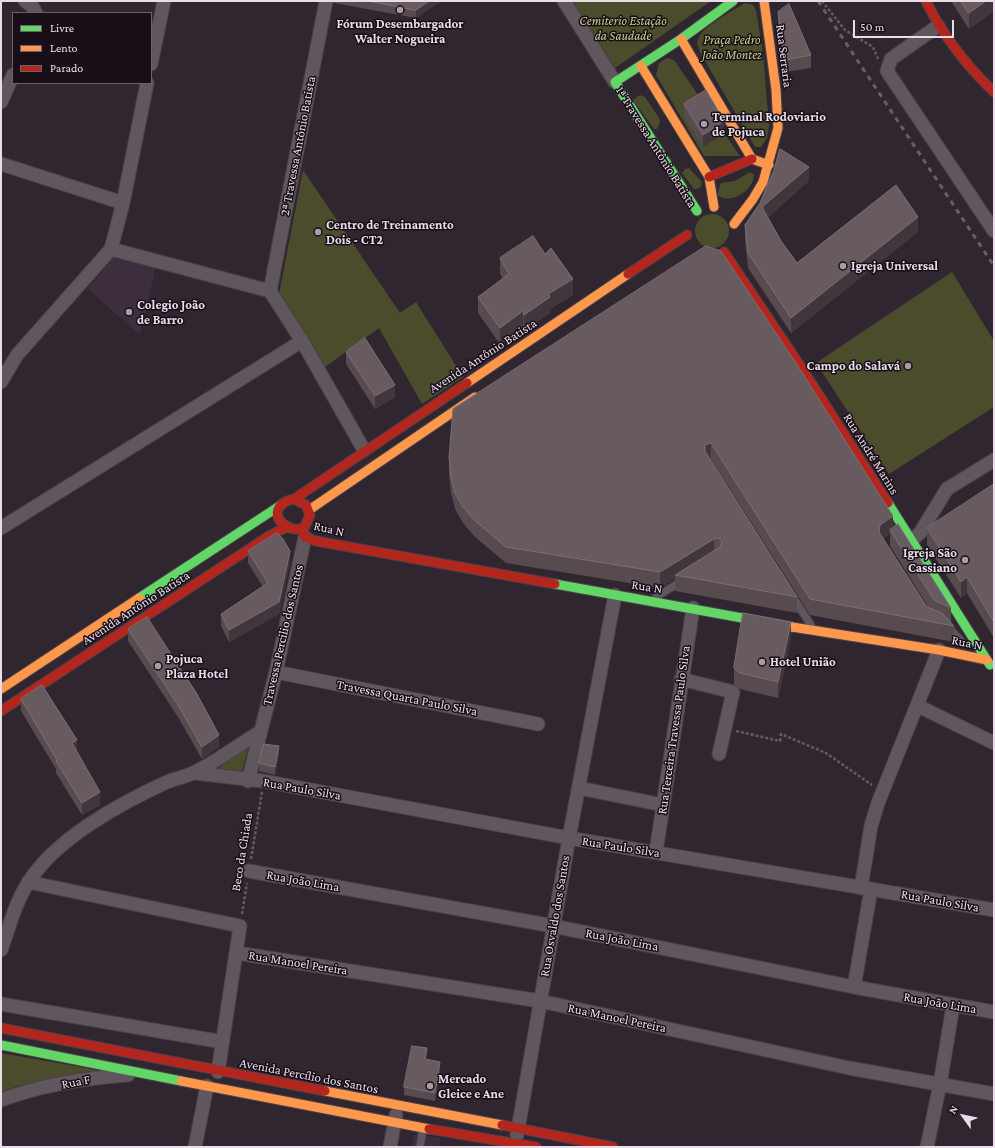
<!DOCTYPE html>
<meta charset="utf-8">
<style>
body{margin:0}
#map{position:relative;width:995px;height:1148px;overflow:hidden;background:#302630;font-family:"Crimson Pro",serif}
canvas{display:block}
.frame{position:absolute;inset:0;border:2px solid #eadce9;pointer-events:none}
.legend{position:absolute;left:12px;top:12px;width:140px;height:72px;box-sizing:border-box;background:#170e17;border:1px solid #6b606b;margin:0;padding:5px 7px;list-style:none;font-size:12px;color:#eadce9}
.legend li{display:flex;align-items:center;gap:8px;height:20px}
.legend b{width:20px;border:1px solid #6b606b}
.north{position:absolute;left:943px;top:1096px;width:40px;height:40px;-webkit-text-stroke:3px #170e17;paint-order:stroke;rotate:303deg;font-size:11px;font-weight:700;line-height:16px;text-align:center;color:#eadce9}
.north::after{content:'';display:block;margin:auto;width:14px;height:18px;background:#eadce9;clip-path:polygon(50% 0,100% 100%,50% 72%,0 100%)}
.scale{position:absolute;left:853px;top:20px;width:101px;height:18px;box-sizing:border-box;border:2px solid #eadce9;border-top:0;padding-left:5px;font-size:12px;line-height:14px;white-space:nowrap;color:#eadce9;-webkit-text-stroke:3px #170e17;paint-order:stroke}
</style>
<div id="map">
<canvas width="995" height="1148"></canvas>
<div class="frame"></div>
<ul class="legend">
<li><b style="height:5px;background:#63d668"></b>Livre</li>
<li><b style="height:5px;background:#ff974d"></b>Lento</li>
<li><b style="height:5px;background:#b3261e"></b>Parado</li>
</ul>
<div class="north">N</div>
<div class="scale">50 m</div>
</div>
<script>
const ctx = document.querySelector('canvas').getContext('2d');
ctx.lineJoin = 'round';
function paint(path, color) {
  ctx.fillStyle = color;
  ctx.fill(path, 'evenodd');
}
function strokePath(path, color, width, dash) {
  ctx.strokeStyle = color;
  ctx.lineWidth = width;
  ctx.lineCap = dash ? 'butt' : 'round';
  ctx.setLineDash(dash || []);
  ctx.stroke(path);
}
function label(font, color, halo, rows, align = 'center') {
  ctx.font = font + ' "Crimson Pro",serif';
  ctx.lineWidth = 3;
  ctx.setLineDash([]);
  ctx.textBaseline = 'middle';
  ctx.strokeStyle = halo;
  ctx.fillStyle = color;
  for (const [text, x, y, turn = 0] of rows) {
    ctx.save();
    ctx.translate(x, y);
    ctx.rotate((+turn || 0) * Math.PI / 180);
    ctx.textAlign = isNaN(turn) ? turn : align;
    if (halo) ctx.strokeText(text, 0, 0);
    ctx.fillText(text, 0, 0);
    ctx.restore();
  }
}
paint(new Path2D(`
 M 114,256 L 156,266 L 140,335 L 88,289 Z
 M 414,1134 L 440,1138 L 439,1147 L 411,1147 Z`), '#3c2e3c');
paint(new Path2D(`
 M 571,1 L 711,1 L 615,68 Z
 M 745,3 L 753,5 L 756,10 L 763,53 L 769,126 L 767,138 L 761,147 L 755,147 L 700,52 C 698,47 696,41 699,37 C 706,24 733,11 745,3 Z
 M 669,58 L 674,60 L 740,156 L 704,156 L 656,75 L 659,63 L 665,59 Z
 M 640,95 L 645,97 L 659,118 L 660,122 L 657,129 L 654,129 L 633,100 Z
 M 689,168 L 702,182 L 701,186 L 698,189 L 694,189 L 682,173 L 685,169 Z
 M 303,170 L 400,313 L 416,302 L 463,377 L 422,404 L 379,328 L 325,367 L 279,294 Z
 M 750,172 L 754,175 C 753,191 731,205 717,195 L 721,183 L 735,181 Z
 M695 231a17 17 0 1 1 34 0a17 17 0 1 1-34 0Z
 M 952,272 L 994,341 L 994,407 L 889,474 L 816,363 Z
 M 250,742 L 242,771 L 217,770 Z
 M 1,1053 L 98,1070 L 18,1086 L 1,1092 Z`), '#4b4c2c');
const lane = new Path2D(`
 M 656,597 L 682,581
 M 793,597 L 812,627
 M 949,628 L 964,644
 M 420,1147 L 423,1128`);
const street = new Path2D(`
 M 25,1 L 32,6 L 36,13
 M 564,1 L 615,82
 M 938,26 L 891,59 L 887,71 L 994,231
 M 151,64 L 164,1
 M 1,102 L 13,75
 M 1,164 L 123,203
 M 111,249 L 270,291 L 302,341 L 364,450
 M 270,291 L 326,1
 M 1,382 L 17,355 L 111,249 L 123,203 L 147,83
 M 1,528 L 302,341
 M 911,541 L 920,533 L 947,489 L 994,460
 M 276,672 L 538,724
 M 681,679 L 733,692 L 719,754
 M 918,706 L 994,743
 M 195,773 L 263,781 L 569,838 L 994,910
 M 248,781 L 276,672 L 305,537
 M 579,788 L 663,805
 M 656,852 L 693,608
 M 249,871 L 553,926 L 854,987 L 994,1012
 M 28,882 L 240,926 L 218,1072
 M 861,888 L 871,826 L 878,803 L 939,650
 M 1,950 C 9,928 15,903 28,883 C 55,839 121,803 167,782 C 176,778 186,777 195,772 C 218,761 238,745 260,732
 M 237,953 L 540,1001 L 849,1068 L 994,1094
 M 854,987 L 871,889
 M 1,1004 L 223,1042
 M 1,1100 C 41,1085 86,1078 128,1075
 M 517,1135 L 569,838 L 615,595
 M 195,1147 L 207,1086
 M 390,1147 L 396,1115
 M 927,1147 L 940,1084 L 953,1006`);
const fast = new Path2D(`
 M 697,211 L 615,82 L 681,39 L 733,1
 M 888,503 L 990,665
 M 555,584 L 792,627
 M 139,598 L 281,505
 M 1,1045 L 181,1081`);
const slow = new Path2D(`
 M 681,39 L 752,159 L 769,165
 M 641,66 L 709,177 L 714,207
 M 734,224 L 753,199 L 763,182 L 778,128 L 776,90 L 764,1
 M 467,383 L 628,274
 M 309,510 L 475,397
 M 792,627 L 939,650 L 987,660
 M 1,689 L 139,598
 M 181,1081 L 429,1129
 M 325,1091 L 502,1125`);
const jam = new Path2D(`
 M 926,1 C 943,36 966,65 994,92
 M 709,177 L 752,159
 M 724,252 L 803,370 L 888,503
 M 628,274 L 687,235
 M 294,499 L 306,505 L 310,515 L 304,528 C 288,534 268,516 282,504 C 285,501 290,500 294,499 L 467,383
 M 301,529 L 305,537 L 316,541 L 555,584
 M 1,711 L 269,536 L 285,528
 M 1,1028 L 325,1091
 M 502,1125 L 613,1147
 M 429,1129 L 536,1147`);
strokePath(lane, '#4a414a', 9);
strokePath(street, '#4a414a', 15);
strokePath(fast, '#4a414a', 11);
strokePath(slow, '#4a414a', 11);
strokePath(jam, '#4a414a', 11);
strokePath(new Path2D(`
 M 822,1 L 845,30 L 873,47 L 878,59
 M 736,731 L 780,741 L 781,734 L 826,753 L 872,785
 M 251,859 L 262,792
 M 242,914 L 247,883`), '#625b61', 2.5, [3, 2]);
strokePath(lane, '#5f565e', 7);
strokePath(street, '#5f565e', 13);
strokePath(fast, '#63d668', 9);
strokePath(slow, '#ff974d', 9);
strokePath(jam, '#b3261e', 9);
strokePath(new Path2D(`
 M 818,1 L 994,266`), '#665f66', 3, [5, 5]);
paint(new Path2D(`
 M 333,1 L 441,1 L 416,18 L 334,3 Z
 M 951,1 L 994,1 L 994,11 L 969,29 Z
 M 778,12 L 811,55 L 811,68 L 785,72 L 778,24 Z
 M 684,104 L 724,134 L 703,147 L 684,116 Z
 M 809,181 L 768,217 L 781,241 L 797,263 L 918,232 L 791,333 L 748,268 L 745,240 L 745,225 Z
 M 706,246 L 893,528 L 951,608 L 951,622 L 954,626 L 954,642 L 810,615 L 711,459 L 710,460 L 797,597 L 797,613 L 675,591 L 675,579 L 660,588 L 506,563 L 474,536 L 463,523 L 455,509 L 451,493 L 449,474 L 449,458 ZM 890,534 L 890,546 L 929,608 L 927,607 L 883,539 Z
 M 500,258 L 573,295 L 550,309 L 550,313 L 524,331 L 523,327 L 500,344 L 478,313 L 478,297 L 503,279 L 500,274 Z
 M 346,352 L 395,397 L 375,409 L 346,364 Z
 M 994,484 L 994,638 L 967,593 L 961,598 L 927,545 L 927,528 Z
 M 248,551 L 290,563 L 279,614 L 229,642 L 221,626 L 221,614 L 263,587 L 248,563 Z
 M 128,629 L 219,747 L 202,759 L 178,717 L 128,641 Z
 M 791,638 L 778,698 L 740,689 L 734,684 L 734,668 Z
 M 21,699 L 77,752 L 100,805 L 82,815 L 56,773 L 56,769 L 21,711 Z
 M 279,754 L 275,775 L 259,771 L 259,763 Z
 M 427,1056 L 426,1059 L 440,1070 L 435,1101 L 404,1095 L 404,1087 Z`), '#574b50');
paint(new Path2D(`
 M 429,1 L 441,1 L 416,18 L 416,10 Z
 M 986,1 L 994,1 L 994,11 L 969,29 L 969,13 Z
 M 724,121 L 724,134 L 703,147 L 703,135 Z
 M 809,167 L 809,181 L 762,222 L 762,207 Z
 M 918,217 L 918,232 L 791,333 L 791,318 Z
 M 573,279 L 573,295 L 550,309 L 550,313 L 524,331 L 524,315 L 548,294 Z
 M 523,311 L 523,327 L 500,344 L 500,328 Z
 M 395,385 L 395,397 L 375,409 L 375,396 Z
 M 711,443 L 711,459 L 705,461 L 705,445 Z
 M 893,516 L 893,532 L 890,530 L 890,534 L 880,541 L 879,532 L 880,525 Z
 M 714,539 L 714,555 L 675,575 L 675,579 L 660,588 L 660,572 Z
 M 290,551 L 290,563 L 279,614 L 229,642 L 229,630 L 279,602 Z
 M 967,577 L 967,593 L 961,598 L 961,582 Z
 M 791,622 L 791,638 L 778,698 L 778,682 Z
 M 219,735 L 219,747 L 202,759 L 202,747 Z
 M 77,740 L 77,752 L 72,743 Z
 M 279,746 L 279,754 L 275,775 L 275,767 Z
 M 100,792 L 100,805 L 82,815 L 82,803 Z
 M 427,1048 L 427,1056 L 425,1067 L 425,1059 Z
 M 440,1062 L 440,1070 L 435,1101 L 435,1093 Z`), '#41363c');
const building = new Path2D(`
 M 368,1 L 429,1 L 416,10 Z
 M 961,1 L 986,1 L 969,13 Z
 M 789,4 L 811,55 L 785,60 L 778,12 Z
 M 706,90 L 724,121 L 703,135 L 684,104 Z
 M 780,149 L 809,167 L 762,207 L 781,241 L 797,263 L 896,185 L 918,217 L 791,318 L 748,253 L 745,225 L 760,203 L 774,170 Z
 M 533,236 L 545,254 L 551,248 L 573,279 L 548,294 L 550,297 L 524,315 L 523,311 L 500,328 L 478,297 L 509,274 L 500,258 Z
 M 706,246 L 721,251 L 794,360 L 893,516 L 880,525 L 879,532 L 927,607 L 942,613 L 954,626 L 810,599 L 711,443 L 705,445 L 705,451 L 797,597 L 675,575 L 720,547 L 722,542 L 719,538 L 714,539 L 660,572 L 506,547 L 474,520 L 463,507 L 455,493 L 451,477 L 449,458 L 453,409 Z
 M 365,338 L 395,385 L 375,396 L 346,352 Z
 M 994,484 L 994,622 L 967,577 L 961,582 L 927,528 Z
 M 898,524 L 951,608 L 934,600 L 890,530 Z
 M 277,533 L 283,539 L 290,551 L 279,602 L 229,630 L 221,614 L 268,583 L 248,551 Z
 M 743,613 L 791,622 L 778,682 L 740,673 L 734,668 Z
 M 147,617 L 197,694 L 219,735 L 202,747 L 178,705 L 128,629 Z
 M 42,685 L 77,740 L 72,743 L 100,792 L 82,803 L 56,761 L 57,760 L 21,699 Z
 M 264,744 L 279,746 L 275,767 L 259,763 Z
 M 412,1046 L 427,1048 L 425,1059 L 440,1062 L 435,1093 L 404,1087 Z`);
paint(building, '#675b60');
strokePath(building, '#7b6f76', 1);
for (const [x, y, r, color] of [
 [400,10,4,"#a99ca8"],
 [704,124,4,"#a99ca8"],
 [318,232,4,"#a99ca8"],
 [843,266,4,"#a99ca8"],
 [129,312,4,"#a99ca8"],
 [908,366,4,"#a99ca8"],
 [965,560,4,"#a99ca8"],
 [762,662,4,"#a99ca8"],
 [158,666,4,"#a99ca8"],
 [430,1086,4,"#a99ca8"]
]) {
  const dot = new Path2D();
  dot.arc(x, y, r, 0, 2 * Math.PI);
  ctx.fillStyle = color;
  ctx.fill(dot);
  strokePath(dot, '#170e17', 1.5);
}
label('italic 13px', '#c6cd89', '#170e17', [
 ["Cemiterio Estação",623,21],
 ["da Saudade",623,36],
 ["Praça Pedro",732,40],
 ["João Montez",732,55]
]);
label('bold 13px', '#eadce9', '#170e17', [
 ["Fórum Desembargador",400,24,"center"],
 ["Walter Nogueira",400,39,"center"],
 ["Terminal Rodoviario",712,117],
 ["de Pojuca",712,132],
 ["Centro de Treinamento",326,225],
 ["Dois - CT2",326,240],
 ["Igreja Universal",851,266],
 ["Colegio João",137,305],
 ["de Barro",137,320],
 ["Campo do Salavá",900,366,"right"],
 ["Igreja São",957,553,"right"],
 ["Cassiano",957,568,"right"],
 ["Pojuca",166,659],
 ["Plaza Hotel",166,674],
 ["Hotel União",770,662],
 ["Mercado",438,1079],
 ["Gleice e Ane",438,1094]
], 'left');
label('13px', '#eadce9', '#170e17', [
 ["Rua Serraria",784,56,83],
 ["2ª Travessa Antônio Batista",298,146,-79],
 ["1ª Travessa Antônio Batista",656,147,58],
 ["Avenida Antônio Batista",483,356,-33],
 ["Rua André Marins",871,454,58],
 ["Rua N",329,529,13],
 ["Rua N",647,587,9],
 ["Avenida Antônio Batista",136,608,-33],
 ["Travessa Percilio dos Santos",283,635,-77],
 ["Rua N",967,643,12],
 ["Travessa Quarta Paulo Silva",407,698,11],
 ["Rua Terceira Travessa Paulo Silva",674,730,-82],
 ["Rua Paulo Silva",302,789,10],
 ["Rua Paulo Silva",621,847,9],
 ["Beco da Chiada",242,852,-81],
 ["Rua João Lima",303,881,10],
 ["Rua Paulo Silva",940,901,10],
 ["Rua Osvaldo dos Santos",555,916,-80],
 ["Rua João Lima",622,940,11],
 ["Rua Manoel Pereira",298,963,9],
 ["Rua João Lima",940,1003,10],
 ["Rua Manoel Pereira",617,1018,12],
 ["Avenida Percílio dos Santos",309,1076,11],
 ["Rua F",76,1082,-11]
]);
</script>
